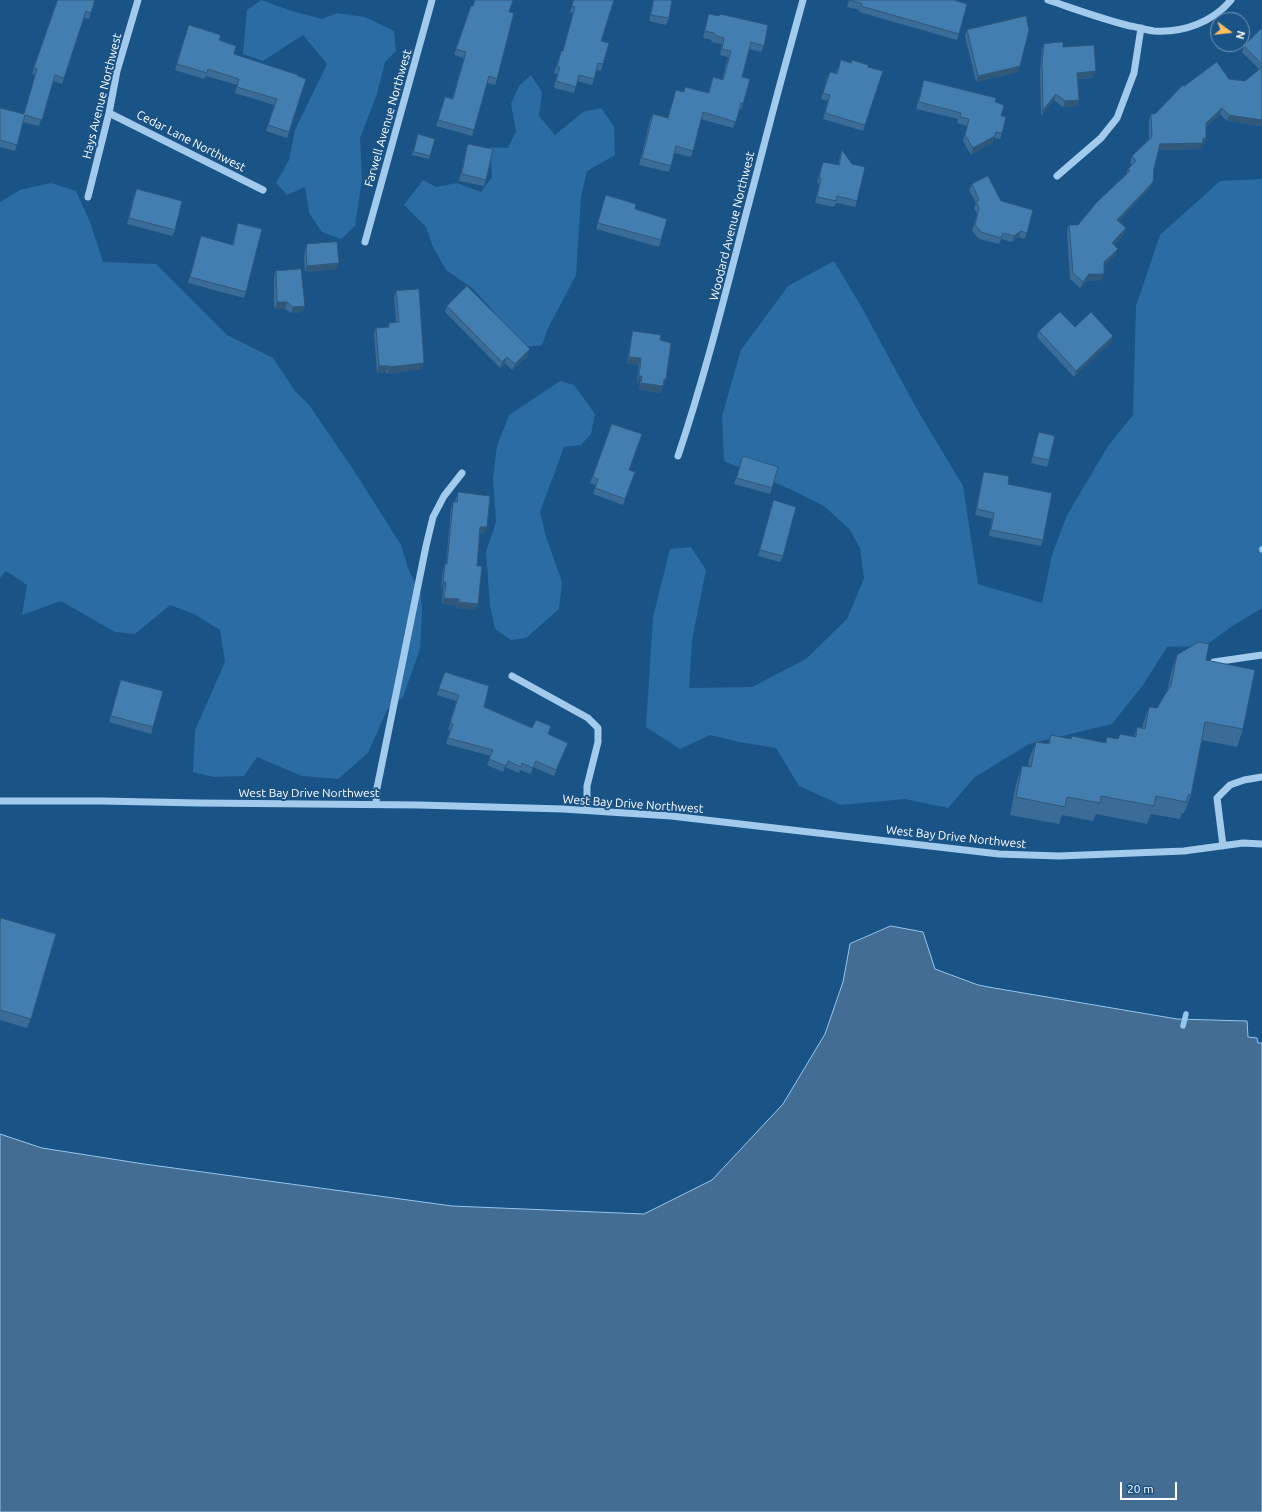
<!DOCTYPE html>
<style>
body{margin:0}
#map{position:relative;width:1262px;height:1512px;overflow:hidden;background:#1a5386;font-family:Ubuntu,sans-serif}
canvas{display:block}
.north{position:absolute;left:1210px;top:12px;width:40px;height:40px;box-sizing:border-box;background:#1a5386;border:1px solid #7698b6;border-radius:50%;rotate:105deg;font-size:11px;font-weight:700;line-height:16px;text-align:center;color:#fff}
.north::after{content:'';display:block;margin:auto;width:14px;height:18px;background:#fec05d;clip-path:polygon(50% 0,100% 100%,50% 72%,0 100%)}
.scale{position:absolute;left:1120px;top:1482px;width:57px;height:18px;box-sizing:border-box;border:2px solid #fff;border-top:0;padding-left:5px;font-size:12px;line-height:14px;white-space:nowrap;color:#fff;-webkit-text-stroke:3px #1a5386;paint-order:stroke}
</style>
<div id="map">
<canvas width="1262" height="1512"></canvas>
<div class="north">N</div>
<div class="scale">20 m</div>
</div>
<script>
const ctx = document.querySelector('canvas').getContext('2d');
ctx.lineJoin = 'round';
function paint(path, color) {
  ctx.fillStyle = color;
  ctx.fill(path, 'evenodd');
}
function strokePath(path, color, width, dash) {
  ctx.strokeStyle = color;
  ctx.lineWidth = width;
  ctx.lineCap = dash ? 'butt' : 'round';
  ctx.setLineDash(dash || []);
  ctx.stroke(path);
}
function label(font, color, halo, rows, align = 'center') {
  ctx.font = font + ' Ubuntu,sans-serif';
  ctx.lineWidth = 4;
  ctx.setLineDash([]);
  ctx.textBaseline = 'middle';
  ctx.strokeStyle = halo;
  ctx.fillStyle = color;
  for (const [text, x, y, turn = 0] of rows) {
    ctx.save();
    ctx.translate(x, y);
    ctx.rotate((+turn || 0) * Math.PI / 180);
    ctx.textAlign = isNaN(turn) ? turn : align;
    if (halo) ctx.strokeText(text, 0, 0);
    ctx.fillText(text, 0, 0);
    ctx.restore();
  }
}
paint(new Path2D(`
 M 261,0 L 292,11 L 322,19 L 337,13 L 365,17 L 394,31 L 396,51 L 385,62 L 377,94 L 360,138 L 362,180 L 355,226 L 341,239 L 322,232 L 309,213 L 305,187 L 287,195 L 276,183 L 289,160 L 295,130 L 327,64 L 303,35 L 263,61 L 243,54 L 247,10 Z
 M 531,75 L 542,92 L 539,116 L 555,135 L 583,112 L 601,108 L 614,126 L 615,155 L 587,171 L 581,197 L 576,275 L 548,328 L 542,345 L 526,347 L 472,288 L 446,270 L 433,247 L 426,227 L 404,205 L 423,180 L 436,187 L 457,183 L 481,192 L 492,177 L 490,147 L 508,148 L 516,131 L 511,104 L 519,86 Z
 M 1262,179 L 1262,608 L 1231,627 L 1205,646 L 1167,647 L 1143,685 L 1112,724 L 1029,744 L 975,777 L 948,808 L 905,799 L 841,805 L 799,786 L 776,748 L 739,742 L 710,735 L 680,749 L 646,727 L 653,617 L 670,549 L 691,547 L 706,570 L 692,640 L 689,688 L 752,687 L 806,659 L 847,619 L 864,578 L 860,548 L 849,529 L 824,506 L 792,490 L 724,461 L 722,416 L 741,350 L 788,286 L 834,261 L 862,308 L 918,411 L 963,486 L 978,584 L 1042,603 L 1052,555 L 1067,515 L 1108,446 L 1133,415 L 1136,306 L 1160,235 L 1220,181 Z
 M 51,183 L 76,191 L 90,222 L 103,262 L 156,264 L 227,335 L 273,358 L 295,391 L 309,405 L 353,469 L 401,545 L 409,571 L 421,594 L 422,614 L 420,649 L 403,697 L 387,710 L 368,753 L 338,779 L 302,776 L 257,757 L 244,776 L 214,777 L 193,772 L 195,730 L 225,662 L 220,630 L 194,614 L 170,605 L 135,634 L 115,632 L 61,601 L 22,615 L 27,585 L 6,571 L 0,578 L 0,202 L 20,190 Z
 M 560,381 L 574,385 L 595,414 L 591,434 L 581,445 L 564,447 L 540,512 L 546,537 L 562,582 L 559,609 L 526,638 L 511,640 L 495,629 L 490,605 L 486,552 L 496,522 L 493,479 L 497,446 L 509,415 Z`), '#2a6ca3');
const water = new Path2D(`
 M 891,926 L 923,932 L 935,969 L 978,985 L 994,988 L 1177,1019 L 1247,1021 L 1248,1037 L 1257,1038 L 1258,1043 L 1262,1043 L 1262,1512 L 0,1512 L 0,1134 L 42,1148 L 144,1164 L 452,1206 L 644,1214 L 712,1180 L 783,1104 L 825,1034 L 843,982 L 850,944 Z`);
paint(water, '#436d92');
strokePath(water, '#94c6ee', 1);
strokePath(new Path2D(`
 M 1262,550 L 1262,549
 M 1183,1026 L 1186,1014`), '#94c6ee', 5.5);
strokePath(new Path2D(`
 M 1048,0 C 1075,9 1102,19 1130,26 C 1138,27 1146,30 1154,31 C 1183,33 1213,22 1231,0
 M 109,113 L 263,190
 M 1057,176 L 1101,138 L 1117,118 L 1134,73 L 1141,28
 M 88,197 L 109,113 L 117,71 L 138,0
 M 365,242 L 432,0
 M 678,456 C 709,364 731,270 756,176 C 771,117 787,58 803,0
 M 1214,662 L 1262,655
 M 512,676 L 588,718 L 598,728 L 598,742 L 587,786 L 587,810
 M 0,801 L 102,801 L 199,803 L 419,805 L 563,809 L 671,816 L 999,854 L 1059,856 L 1184,851 L 1243,843 L 1262,844
 M 376,804 L 377,788 L 426,546 L 433,517 L 444,496 L 462,473
 M 1223,846 L 1217,798 L 1230,785 L 1244,780 L 1262,777`), '#a1caec', 7);
paint(new Path2D(`
 M 57,0 L 95,0 L 89,19 L 84,18 L 62,84 L 53,81 L 39,126 L 23,122 L 15,151 L 0,147 L 0,108 L 24,114 L 35,75 L 32,74 Z
 M 474,0 L 513,0 L 509,12 L 497,79 L 495,85 L 487,83 L 472,136 L 436,126 L 445,97 L 452,99 L 464,58 L 454,55 L 471,6 L 473,6 Z
 M 574,0 L 614,0 L 601,41 L 603,64 L 601,71 L 597,70 L 592,85 L 577,81 L 574,93 L 554,88 L 557,74 L 554,73 L 561,51 L 563,51 L 573,13 L 570,12 Z
 M 653,0 L 672,0 L 669,18 L 666,25 L 649,21 Z
 M 849,0 L 954,0 L 959,34 L 957,40 L 859,12 L 860,10 L 847,7 Z
 M 709,14 L 764,46 L 761,52 L 749,49 L 742,77 L 743,104 L 741,110 L 739,109 L 733,128 L 701,119 L 693,151 L 691,157 L 675,153 L 669,172 L 639,165 L 650,120 L 653,114 L 668,118 L 676,90 L 683,92 L 685,87 L 708,93 L 713,77 L 722,80 L 728,57 L 720,55 L 722,44 L 711,42 L 712,40 L 703,38 L 707,20 Z
 M 1262,28 L 1262,126 L 1227,121 L 1220,114 L 1206,127 L 1206,138 L 1204,145 L 1202,145 L 1201,149 L 1159,150 L 1154,168 L 1150,188 L 1119,221 L 1126,228 L 1124,234 L 1114,245 L 1116,255 L 1104,266 L 1102,280 L 1087,281 L 1080,288 L 1070,279 L 1067,232 L 1069,225 L 1078,225 L 1126,175 L 1128,169 L 1132,165 L 1130,163 L 1132,156 L 1149,139 L 1149,120 L 1151,114 L 1155,114 L 1184,86 L 1229,79 L 1245,81 L 1259,69 L 1242,52 L 1244,46 Z
 M 967,30 L 1020,66 L 1018,72 L 976,82 L 965,36 Z
 M 187,32 L 219,40 L 234,54 L 298,75 L 289,132 L 287,138 L 266,131 L 274,105 L 235,93 L 237,85 L 206,76 L 204,79 L 175,70 Z
 M 1044,44 L 1063,47 L 1096,71 L 1093,78 L 1078,79 L 1079,100 L 1077,106 L 1063,107 L 1054,100 L 1041,116 L 1040,70 L 1042,50 Z
 M 841,60 L 883,71 L 863,131 L 823,119 L 828,101 L 821,99 L 827,78 L 830,72 L 836,73 Z
 M 924,80 L 995,102 L 1001,116 L 1002,133 L 1000,139 L 994,138 L 993,142 L 971,155 L 963,141 L 967,126 L 957,123 L 958,119 L 916,109 L 922,87 Z
 M 418,134 L 430,156 L 429,159 L 412,155 Z
 M 468,144 L 486,180 L 484,186 L 459,181 L 466,150 Z
 M 842,150 L 857,201 L 855,207 L 836,203 L 834,207 L 815,203 L 819,184 L 817,183 L 821,168 L 823,162 L 838,165 L 840,156 Z
 M 972,184 L 1001,201 L 1027,233 L 1024,239 L 1019,237 L 1012,242 L 1001,239 L 999,244 L 979,239 L 972,231 L 977,214 L 974,208 L 976,203 L 969,190 Z
 M 137,189 L 175,230 L 172,236 L 127,224 L 134,195 Z
 M 606,195 L 635,209 L 661,240 L 659,247 L 596,229 Z
 M 238,223 L 246,292 L 244,298 L 188,283 L 199,243 L 201,236 L 232,245 Z
 M 307,244 L 337,269 L 305,272 L 304,258 L 305,250 Z
 M 276,271 L 305,306 L 302,312 L 291,313 L 285,309 L 274,309 L 274,277 Z
 M 396,291 L 422,369 L 387,374 L 386,372 L 377,373 L 374,334 L 376,328 L 388,327 L 389,323 L 396,322 L 394,297 Z
 M 447,306 L 528,356 L 512,370 L 505,363 L 500,368 L 445,312 Z
 M 1075,327 L 1111,342 L 1074,377 L 1037,337 L 1039,331 Z
 M 633,331 L 660,340 L 664,385 L 663,385 L 661,393 L 639,390 L 640,382 L 637,382 L 639,365 L 627,363 L 631,337 Z
 M 612,424 L 629,470 L 635,472 L 623,505 L 593,494 L 596,485 L 590,483 Z
 M 1039,432 L 1049,460 L 1047,467 L 1031,463 L 1037,438 Z
 M 743,456 L 772,488 L 770,494 L 734,484 Z
 M 984,472 L 1008,484 L 1043,540 L 1041,546 L 989,536 L 992,519 L 975,515 L 982,478 Z
 M 458,492 L 485,534 L 480,533 L 477,566 L 476,610 L 456,608 L 457,605 L 442,604 L 443,588 L 441,588 L 443,570 L 445,564 L 446,564 L 451,508 L 453,502 L 455,502 L 456,499 Z
 M 774,500 L 783,556 L 780,562 L 758,556 L 771,507 Z
 M 1177,655 L 1206,660 L 1243,729 L 1237,747 L 1202,740 L 1191,795 L 1184,813 L 1182,813 L 1180,819 L 1151,814 L 1147,824 L 1096,814 L 1093,821 L 1062,815 L 1059,824 L 1010,815 L 1016,784 L 1022,766 L 1028,767 L 1029,759 L 1036,742 L 1048,744 L 1051,735 L 1071,739 L 1072,736 L 1105,743 L 1107,737 L 1118,739 L 1134,737 L 1137,727 L 1142,728 L 1143,724 L 1149,707 L 1157,708 L 1167,692 L 1171,673 Z
 M 445,672 L 484,707 L 548,734 L 565,749 L 554,776 L 533,767 L 531,774 L 520,770 L 519,773 L 505,767 L 503,772 L 487,765 L 491,756 L 446,744 L 450,730 L 448,730 L 456,701 L 437,695 Z
 M 121,680 L 153,727 L 151,734 L 109,722 Z
 M 0,922 L 31,1019 L 27,1028 L 0,1020 Z`), '#3a6c97');
paint(new Path2D(`
 M 1020,66 L 1018,72 L 976,82 L 978,76 Z
 M 1096,71 L 1093,78 L 1075,79 L 1077,73 Z
 M 1056,94 L 1054,100 L 1041,116 L 1043,110 Z
 M 1079,100 L 1077,106 L 1063,107 L 1065,101 Z
 M 1222,108 L 1220,114 L 1204,129 L 1206,123 Z
 M 1229,115 L 1262,120 L 1262,126 L 1227,121 Z
 M 995,136 L 993,142 L 971,155 L 973,148 Z
 M 1203,138 L 1206,138 L 1204,145 L 1202,145 L 1201,149 L 1158,150 L 1160,144 Z
 M 1153,182 L 1150,188 L 1114,226 L 1117,220 Z
 M 1126,228 L 1124,234 L 1110,249 L 1112,243 Z
 M 1021,231 L 1019,237 L 1012,242 L 1014,236 Z
 M 1118,249 L 1116,255 L 1102,268 L 1104,262 Z
 M 339,263 L 337,269 L 305,272 L 307,266 Z
 M 1089,274 L 1104,274 L 1102,280 L 1087,281 L 1080,288 L 1083,282 Z
 M 277,302 L 287,302 L 285,309 L 274,309 Z
 M 305,306 L 302,312 L 291,313 L 293,307 Z
 M 1113,336 L 1111,342 L 1074,377 L 1076,371 Z
 M 530,349 L 528,356 L 512,370 L 515,364 Z
 M 507,357 L 505,363 L 500,368 L 502,362 Z
 M 629,357 L 641,358 L 639,365 L 627,363 Z
 M 424,363 L 422,369 L 387,374 L 389,367 Z
 M 379,366 L 389,366 L 386,372 L 377,373 Z
 M 639,376 L 642,376 L 640,382 L 637,382 Z
 M 664,379 L 666,379 L 664,385 L 662,385 Z
 M 641,383 L 663,386 L 661,393 L 639,390 Z
 M 480,527 L 487,527 L 485,534 L 478,533 Z
 M 443,582 L 446,582 L 443,588 L 441,588 Z
 M 444,598 L 459,599 L 457,605 L 442,604 Z
 M 459,602 L 478,604 L 476,610 L 456,608 Z`), '#2f587b');
const building = new Path2D(`
 M 58,0 L 95,0 L 91,13 L 86,11 L 64,78 L 55,75 L 42,120 L 25,115 L 17,145 L 0,140 L 0,108 L 24,114 L 37,69 L 34,68 Z
 M 475,0 L 513,0 L 509,12 L 514,13 L 497,79 L 489,76 L 474,130 L 438,120 L 445,97 L 453,99 L 466,52 L 456,49 L 471,6 L 473,6 Z
 M 574,0 L 614,0 L 601,41 L 609,43 L 603,64 L 598,63 L 594,79 L 579,75 L 576,87 L 556,81 L 560,67 L 557,67 L 561,51 L 563,51 L 575,7 L 572,6 Z
 M 654,0 L 672,0 L 669,18 L 651,15 Z
 M 849,0 L 954,0 L 967,4 L 959,34 L 861,6 L 862,4 Z
 M 709,14 L 719,16 L 720,14 L 768,25 L 764,46 L 751,42 L 742,77 L 750,79 L 743,104 L 741,103 L 736,122 L 703,112 L 693,151 L 676,146 L 671,166 L 642,158 L 653,114 L 668,118 L 676,90 L 684,92 L 685,87 L 709,93 L 713,77 L 723,80 L 731,51 L 722,49 L 724,38 L 714,35 L 714,33 L 705,31 Z
 M 1026,16 L 1029,30 L 1020,66 L 978,76 L 967,30 Z
 M 189,25 L 221,35 L 219,40 L 236,46 L 234,54 L 298,75 L 298,76 L 306,79 L 289,132 L 268,125 L 277,99 L 237,87 L 239,79 L 208,69 L 207,73 L 177,64 Z
 M 1262,28 L 1262,64 L 1244,46 Z
 M 1063,42 L 1063,47 L 1094,45 L 1096,71 L 1077,73 L 1079,100 L 1065,101 L 1056,94 L 1043,110 L 1042,63 L 1044,44 Z
 M 841,60 L 851,63 L 852,60 L 868,65 L 868,67 L 883,71 L 865,125 L 825,113 L 830,95 L 823,93 L 830,72 L 837,74 Z
 M 1217,62 L 1229,79 L 1245,81 L 1262,67 L 1262,120 L 1229,115 L 1222,108 L 1206,123 L 1206,138 L 1203,138 L 1203,143 L 1160,144 L 1154,168 L 1153,182 L 1117,220 L 1126,228 L 1112,243 L 1118,249 L 1104,262 L 1104,274 L 1089,274 L 1083,282 L 1073,273 L 1069,225 L 1078,225 L 1097,202 L 1130,171 L 1128,169 L 1136,161 L 1132,156 L 1152,137 L 1151,114 L 1155,114 L 1183,85 L 1184,86 Z
 M 924,80 L 996,98 L 995,102 L 1004,105 L 1001,116 L 1006,117 L 1002,133 L 996,132 L 995,136 L 973,148 L 965,135 L 969,119 L 960,117 L 961,113 L 919,102 Z
 M 418,134 L 435,139 L 430,156 L 414,152 Z
 M 468,144 L 493,149 L 486,180 L 462,174 Z
 M 842,150 L 852,164 L 865,167 L 857,201 L 837,196 L 836,201 L 817,197 L 821,178 L 819,177 L 823,162 L 839,165 Z
 M 988,176 L 1001,201 L 1033,210 L 1027,233 L 1021,231 L 1014,236 L 1003,233 L 1001,238 L 981,232 L 975,225 L 979,208 L 976,201 L 979,200 L 972,184 Z
 M 137,189 L 182,201 L 175,230 L 129,218 Z
 M 606,195 L 636,204 L 635,209 L 667,219 L 661,240 L 598,223 Z
 M 238,223 L 262,229 L 246,292 L 190,277 L 201,236 L 233,245 Z
 M 337,242 L 339,263 L 307,266 L 306,252 L 307,244 Z
 M 301,269 L 305,306 L 293,307 L 287,302 L 277,302 L 276,271 Z
 M 467,286 L 530,349 L 515,364 L 507,357 L 502,362 L 447,306 Z
 M 419,289 L 424,363 L 389,367 L 389,366 L 379,366 L 376,328 L 389,327 L 389,323 L 399,322 L 396,291 Z
 M 1060,312 L 1075,327 L 1091,312 L 1113,336 L 1076,371 L 1039,331 Z
 M 633,331 L 661,335 L 660,340 L 671,343 L 666,379 L 664,379 L 663,386 L 641,383 L 642,376 L 639,376 L 641,358 L 629,357 Z
 M 612,424 L 642,434 L 629,470 L 635,472 L 625,499 L 595,488 L 598,479 L 593,477 Z
 M 1039,432 L 1055,436 L 1049,460 L 1033,457 Z
 M 743,456 L 778,467 L 772,488 L 737,478 Z
 M 984,472 L 1009,476 L 1008,484 L 1052,493 L 1043,540 L 991,530 L 994,513 L 977,509 Z
 M 458,492 L 490,496 L 487,527 L 480,527 L 477,566 L 482,566 L 478,604 L 459,602 L 459,599 L 444,598 L 446,582 L 443,582 L 445,564 L 447,564 L 453,502 L 457,502 Z
 M 774,500 L 796,507 L 783,556 L 760,550 Z
 M 1199,642 L 1209,644 L 1206,660 L 1255,670 L 1243,729 L 1205,722 L 1191,795 L 1188,795 L 1186,802 L 1156,796 L 1154,806 L 1101,796 L 1100,803 L 1067,797 L 1065,807 L 1016,797 L 1022,766 L 1031,767 L 1036,742 L 1049,744 L 1051,735 L 1071,739 L 1072,736 L 1106,743 L 1107,737 L 1118,739 L 1120,734 L 1136,737 L 1137,727 L 1145,729 L 1149,707 L 1157,708 L 1171,685 L 1177,655 Z
 M 445,672 L 489,686 L 484,707 L 532,728 L 536,720 L 551,726 L 548,734 L 568,743 L 556,770 L 536,761 L 533,768 L 522,763 L 521,767 L 508,761 L 506,766 L 489,759 L 493,750 L 448,738 L 453,724 L 450,723 L 459,695 L 439,689 Z
 M 121,680 L 163,691 L 153,727 L 111,716 Z
 M 1,918 L 56,934 L 31,1019 L 0,1010 L 0,923 Z`);
paint(building, '#437eb0');
strokePath(building, '#2f587b', 1);
label('12px', '#fff', '#1a5386', [
 ["Hays Avenue Northwest",102,96,-76],
 ["Farwell Avenue Northwest",388,118,-74],
 ["Cedar Lane Northwest",191,141,27],
 ["Woodard Avenue Northwest",732,226,-76],
 ["West Bay Drive Northwest",309,793],
 ["West Bay Drive Northwest",633,804,4],
 ["West Bay Drive Northwest",956,837,6]
]);
</script>
